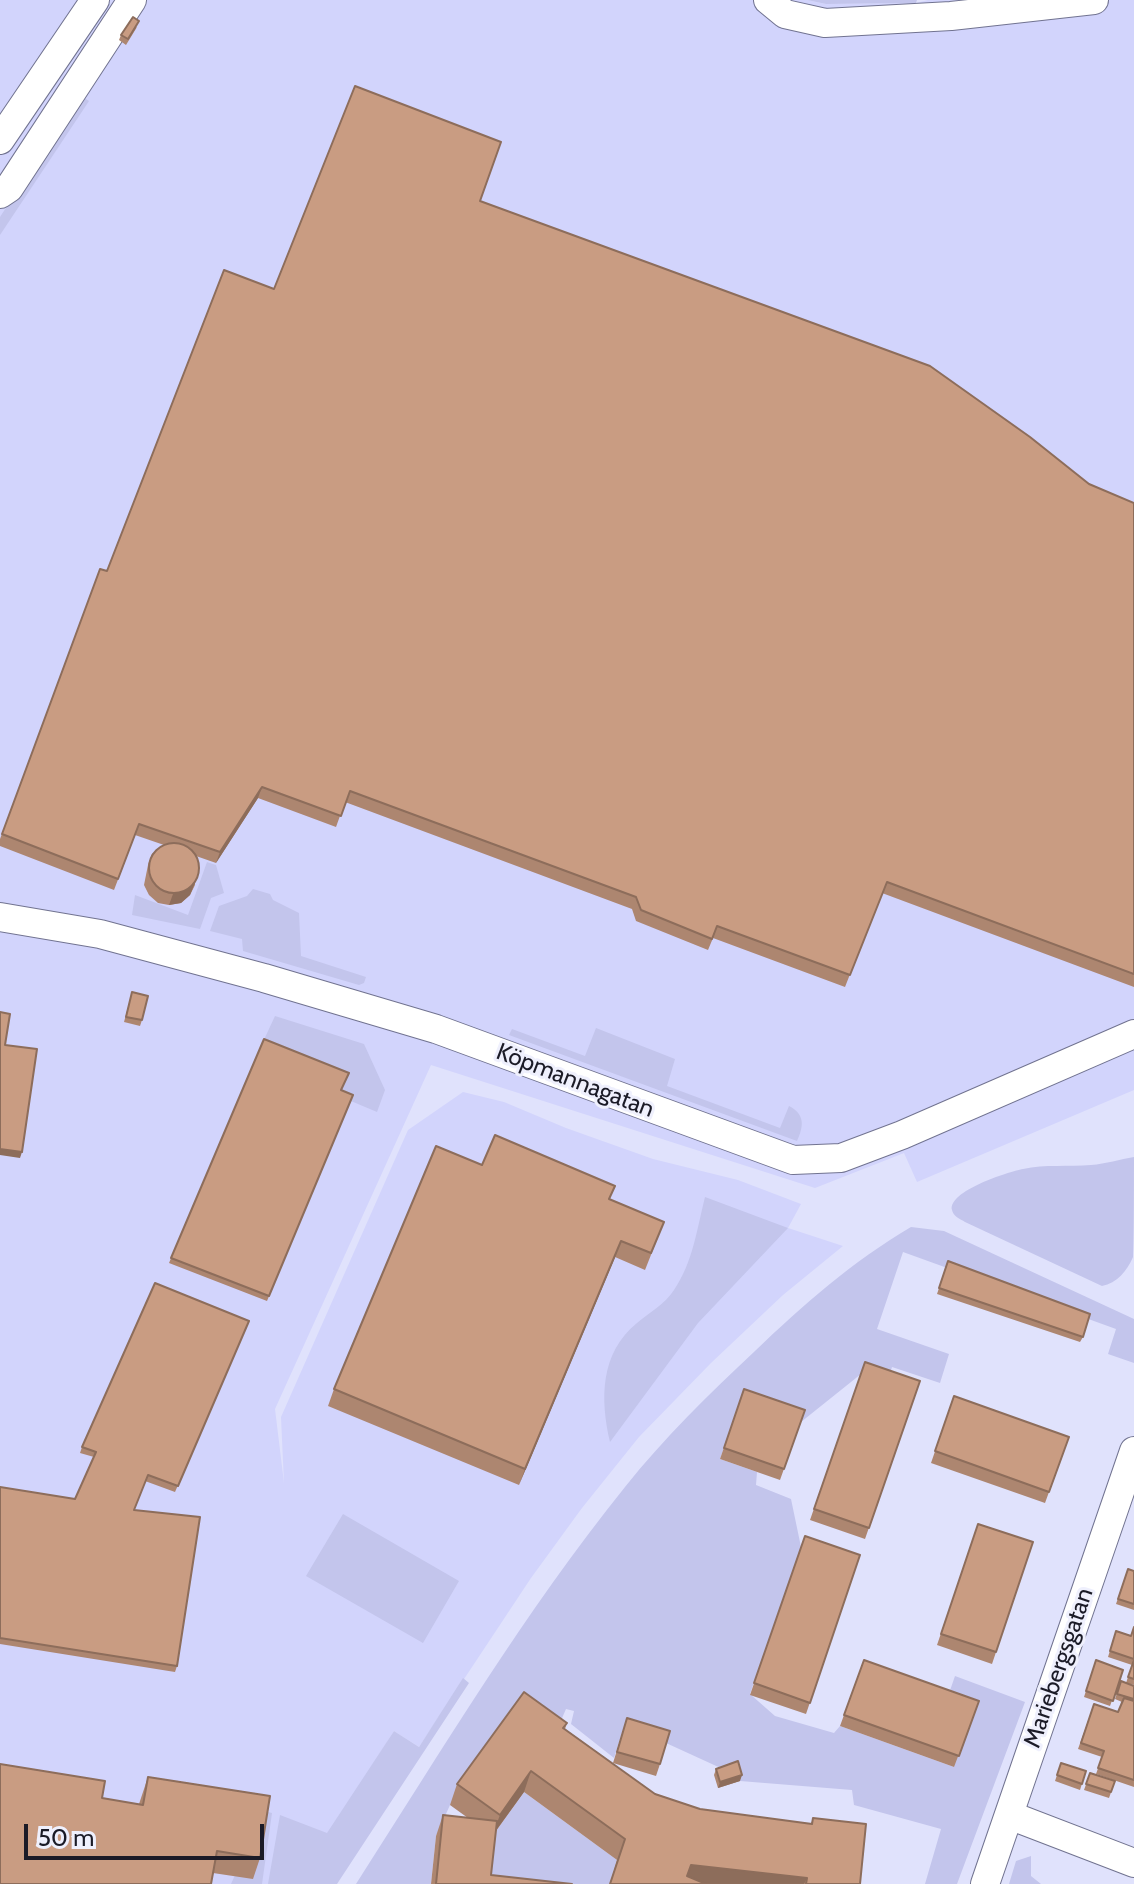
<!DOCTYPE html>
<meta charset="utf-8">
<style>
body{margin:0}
#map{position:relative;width:1134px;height:1884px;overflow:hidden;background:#e0e2fc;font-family:Cabin,sans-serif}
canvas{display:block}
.scale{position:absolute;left:24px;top:1824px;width:240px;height:36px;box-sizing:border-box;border:4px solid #1b1b27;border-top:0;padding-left:10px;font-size:24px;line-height:28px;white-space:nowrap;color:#1b1b27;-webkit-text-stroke:6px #eff0fd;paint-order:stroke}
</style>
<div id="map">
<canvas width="1134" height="1884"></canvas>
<div class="scale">50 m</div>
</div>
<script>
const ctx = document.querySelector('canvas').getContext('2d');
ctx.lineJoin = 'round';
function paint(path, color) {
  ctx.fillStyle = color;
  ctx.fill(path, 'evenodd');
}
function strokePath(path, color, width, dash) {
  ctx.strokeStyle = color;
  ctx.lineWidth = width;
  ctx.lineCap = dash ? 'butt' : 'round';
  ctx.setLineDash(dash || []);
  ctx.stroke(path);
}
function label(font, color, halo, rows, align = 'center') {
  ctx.font = font + ' Cabin,sans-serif';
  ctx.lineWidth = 6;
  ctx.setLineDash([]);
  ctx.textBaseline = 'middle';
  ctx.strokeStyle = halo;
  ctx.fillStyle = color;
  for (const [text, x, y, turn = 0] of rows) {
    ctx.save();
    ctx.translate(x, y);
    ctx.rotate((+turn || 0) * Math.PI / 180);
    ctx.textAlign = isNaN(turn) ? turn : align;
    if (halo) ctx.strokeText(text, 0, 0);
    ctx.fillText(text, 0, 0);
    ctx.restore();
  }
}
paint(new Path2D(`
 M 0,0 L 807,0 L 826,4 L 916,3 L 928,0 L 1134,0 L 1134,1090 L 917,1182 L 904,1153 L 815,1188 L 431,1065 L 275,1409 L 284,1483 L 281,1417 L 408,1130 L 463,1092 L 504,1102 L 566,1128 L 653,1159 L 738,1180 L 801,1204 L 788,1228 L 843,1246 L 783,1295 L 711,1363 L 639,1437 L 582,1508 L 531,1578 L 419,1747 L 394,1731 L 299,1884 L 0,1884 Z`), '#d2d4fc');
paint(new Path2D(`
 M 807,0 L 917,0 L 916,3 L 826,4 Z
 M 80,95 L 89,101 L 0,235 L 0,217 Z
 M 207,862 L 216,865 L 224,893 L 211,898 L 200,929 L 132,915 L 135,895 L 188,915 Z
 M 253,889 L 270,894 L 273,900 L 299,913 L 301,956 L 366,977 L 364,983 L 359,985 L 243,951 L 242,939 L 210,931 L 219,906 L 247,896 Z
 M 275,1016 L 364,1044 L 385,1090 L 377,1112 L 339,1096 L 346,1079 L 262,1044 Z
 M 596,1028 L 675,1059 L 667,1086 L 780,1128 L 789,1106 C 805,1114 804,1126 797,1141 L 509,1035 L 512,1029 L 585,1056 Z
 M 1134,1157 C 1134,1175 1134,1244 1133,1257 C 1127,1271 1117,1283 1102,1286 L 965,1222 C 960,1219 953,1216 952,1210 C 948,1191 1008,1172 1023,1169 C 1045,1164 1069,1167 1091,1165 C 1106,1164 1120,1159 1134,1157 Z
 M 705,1197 L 788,1228 L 698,1323 L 610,1442 C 600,1399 600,1353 637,1323 C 649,1313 665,1304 674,1290 C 693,1262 697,1229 705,1197 Z
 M 911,1227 L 944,1231 L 1134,1319 L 1134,1363 L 1108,1354 L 1116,1329 L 903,1252 L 877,1329 L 949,1354 L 940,1383 L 892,1367 L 887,1383 L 861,1374 L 801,1422 L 740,1401 L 720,1459 L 757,1472 L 756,1485 L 791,1499 L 801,1547 L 750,1694 L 775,1716 L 834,1733 L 840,1726 L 954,1767 L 946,1702 L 955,1676 L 1025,1702 L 957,1884 L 925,1884 L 941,1829 L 854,1805 L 852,1790 L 740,1781 L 736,1767 L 725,1770 L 666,1743 L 623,1730 L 614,1758 L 571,1724 L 574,1711 L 566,1709 L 553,1739 L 516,1714 L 450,1805 L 436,1836 L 431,1884 L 356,1884 C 442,1750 525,1611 625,1487 C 664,1438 709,1394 755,1351 C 803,1305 853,1261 911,1227 Z
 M 343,1514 L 459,1581 L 423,1643 L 306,1576 Z
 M 463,1678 L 469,1683 L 337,1884 L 268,1884 L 280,1815 L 327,1833 L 394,1731 L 419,1747 Z
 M 524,1792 L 617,1860 L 610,1884 L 485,1884 L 492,1836 Z
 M 264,1811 L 272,1813 L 262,1884 L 231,1884 Z
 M 1031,1856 L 1031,1876 L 1041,1884 L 1009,1884 L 1016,1861 Z`), '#c3c5ec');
const minor = new Path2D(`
 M 768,0 L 785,14 L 825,23 L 951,16 L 1094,0
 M 0,140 L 95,0
 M 0,194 L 9,188 L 132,0
 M 0,917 L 100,934 L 264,978 L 436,1029 L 793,1160 L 841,1158 L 902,1135 L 1134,1034
 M 1009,1815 L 1134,1863
 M 985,1884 L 1134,1451`);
strokePath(minor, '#717390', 30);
strokePath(minor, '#fff', 28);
paint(new Path2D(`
 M 137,27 L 126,45 L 119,40 L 121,35 Z
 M 480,201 L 1089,484 L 1134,503 L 1134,987 L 882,893 L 845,987 L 713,938 L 708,950 L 636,921 L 632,909 L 345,802 L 336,827 L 258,798 L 216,863 L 196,856 L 195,885 L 190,895 L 181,903 L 169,905 L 158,903 L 149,895 L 144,885 L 148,865 L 152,854 L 164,845 L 135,835 L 114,890 L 0,846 L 0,839 L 100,569 L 107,571 L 274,289 Z
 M 132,992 L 142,1020 L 140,1026 L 124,1022 Z
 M 264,1039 L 342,1091 L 353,1095 L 267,1301 L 169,1263 Z
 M 482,1165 L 610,1200 L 664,1222 L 645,1270 L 615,1257 L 519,1485 L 328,1406 L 334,1389 Z
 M 948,1261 L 1083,1337 L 1080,1342 L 937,1294 Z
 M 249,1321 L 175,1492 L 145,1481 L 134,1510 L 177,1666 L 175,1672 L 0,1644 L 0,1487 L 75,1499 L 94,1457 L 80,1453 L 82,1447 Z
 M 865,1362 L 920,1381 L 865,1539 L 810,1520 Z
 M 744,1389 L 805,1410 L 780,1480 L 720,1459 Z
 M 954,1396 L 1069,1437 L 1045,1503 L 931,1463 Z
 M 978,1524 L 1033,1542 L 992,1664 L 937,1645 Z
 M 805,1536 L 860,1555 L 806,1714 L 750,1695 Z
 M 1128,1569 L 1134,1571 L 1134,1610 L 1116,1604 Z
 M 1134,1626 L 1134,1685 L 1126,1683 L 1132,1665 L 1108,1657 L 1116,1631 L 1131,1636 Z
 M 864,1660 L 979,1701 L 954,1767 L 840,1726 Z
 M 1096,1660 L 1123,1670 L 1110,1706 L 1084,1697 Z
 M 1121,1681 L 1134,1686 L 1134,1787 L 1096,1774 L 1102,1757 L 1078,1749 L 1094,1704 L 1118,1712 L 1122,1702 L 1115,1699 Z
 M 627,1718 L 660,1764 L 656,1776 L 613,1763 Z
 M 567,1723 L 565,1729 L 655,1794 L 700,1809 L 811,1824 L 813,1818 L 860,1884 L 610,1884 L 617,1860 L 524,1792 L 496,1831 L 491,1875 L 572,1884 L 431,1884 L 436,1836 L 443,1815 L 468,1818 L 450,1805 L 457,1784 Z
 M 1061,1763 L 1086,1771 L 1080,1790 L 1055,1781 Z
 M 716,1769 L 740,1781 L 718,1788 L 714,1775 Z
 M 1090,1773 L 1115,1781 L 1109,1798 L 1084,1790 Z
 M 148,1777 L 260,1858 L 253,1879 L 213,1873 L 102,1798 L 139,1804 Z`), '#ad8670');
paint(new Path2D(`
 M 262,787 L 258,798 L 216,863 L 220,852 Z
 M 199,873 L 190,895 L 181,903 L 169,905 L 173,894 Z
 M 0,1149 L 22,1152 L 20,1158 L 0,1155 Z
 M 621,1241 L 615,1257 L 519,1485 L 525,1469 Z
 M 531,1771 L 524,1792 L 492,1836 L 500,1815 Z
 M 742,1775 L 740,1781 L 718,1788 L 720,1782 Z
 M 691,1865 L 807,1878 L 804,1884 L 684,1884 Z`), '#8d6d5b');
const building = new Path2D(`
 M 133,17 L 139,21 L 128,39 L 121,35 Z
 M 355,86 L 501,142 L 480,201 L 930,366 L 1030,437 L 1089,484 L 1134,503 L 1134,974 L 887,882 L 850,975 L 717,926 L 712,939 L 641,910 L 636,897 L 350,791 L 341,816 L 262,787 L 220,852 L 139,824 L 118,879 L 2,834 L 100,569 L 107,571 L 224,270 L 274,289 Z
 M149 868a25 25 0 1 1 50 0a25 25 0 1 1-50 0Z
 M 132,992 L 148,996 L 142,1020 L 126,1017 Z
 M 0,1012 L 10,1014 L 5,1045 L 37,1049 L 22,1152 L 0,1149 Z
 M 264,1039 L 349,1073 L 341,1090 L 353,1095 L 269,1296 L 171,1258 Z
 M 495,1135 L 615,1186 L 609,1199 L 664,1222 L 651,1253 L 621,1241 L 525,1469 L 334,1389 L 436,1146 L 482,1165 Z
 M 948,1261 L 1090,1314 L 1083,1337 L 939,1288 Z
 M 155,1283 L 249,1321 L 178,1486 L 148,1475 L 134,1510 L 200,1517 L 177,1666 L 0,1638 L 0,1487 L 75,1499 L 96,1452 L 82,1447 Z
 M 865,1362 L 920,1381 L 869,1528 L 814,1509 Z
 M 744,1389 L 805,1410 L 784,1469 L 724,1448 Z
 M 954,1396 L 1069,1437 L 1049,1492 L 935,1451 Z
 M 978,1524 L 1033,1542 L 996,1652 L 941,1634 Z
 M 805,1536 L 860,1555 L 810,1703 L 754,1683 Z
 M 1128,1569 L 1134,1571 L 1134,1604 L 1118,1599 Z
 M 1134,1627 L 1134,1659 L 1110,1651 L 1116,1631 L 1131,1636 Z
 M 864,1660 L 979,1701 L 959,1756 L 844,1715 Z
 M 1096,1660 L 1123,1670 L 1113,1701 L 1086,1691 Z
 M 1134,1660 L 1134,1679 L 1128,1677 Z
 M 1121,1681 L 1134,1686 L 1134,1699 L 1117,1694 Z
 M 524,1692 L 567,1723 L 563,1728 L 655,1794 L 700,1809 L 812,1824 L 813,1818 L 866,1824 L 860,1884 L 806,1884 L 807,1878 L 691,1865 L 687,1876 L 706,1884 L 610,1884 L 625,1839 L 531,1771 L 500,1815 L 457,1784 Z
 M 1124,1698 L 1134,1701 L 1134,1780 L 1098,1768 L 1104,1751 L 1081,1743 L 1094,1704 L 1118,1712 Z
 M 627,1718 L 670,1731 L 660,1764 L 617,1752 Z
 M 738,1761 L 742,1775 L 720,1782 L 716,1769 Z
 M 1061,1763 L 1086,1771 L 1082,1784 L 1057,1775 Z
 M 0,1764 L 105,1781 L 102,1798 L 143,1805 L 148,1777 L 270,1796 L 260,1858 L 217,1851 L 211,1884 L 0,1884 Z
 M 1090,1773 L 1115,1781 L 1111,1792 L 1086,1784 Z
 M 443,1815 L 497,1821 L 491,1875 L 572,1884 L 436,1884 Z`);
paint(building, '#c99c82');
strokePath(building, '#8d6d5b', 2);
label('24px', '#1b1b27', '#eff0fd', [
 ["Köpmannagatan",575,1081,21],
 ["Mariebergsgatan",1059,1668,-71]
]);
</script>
